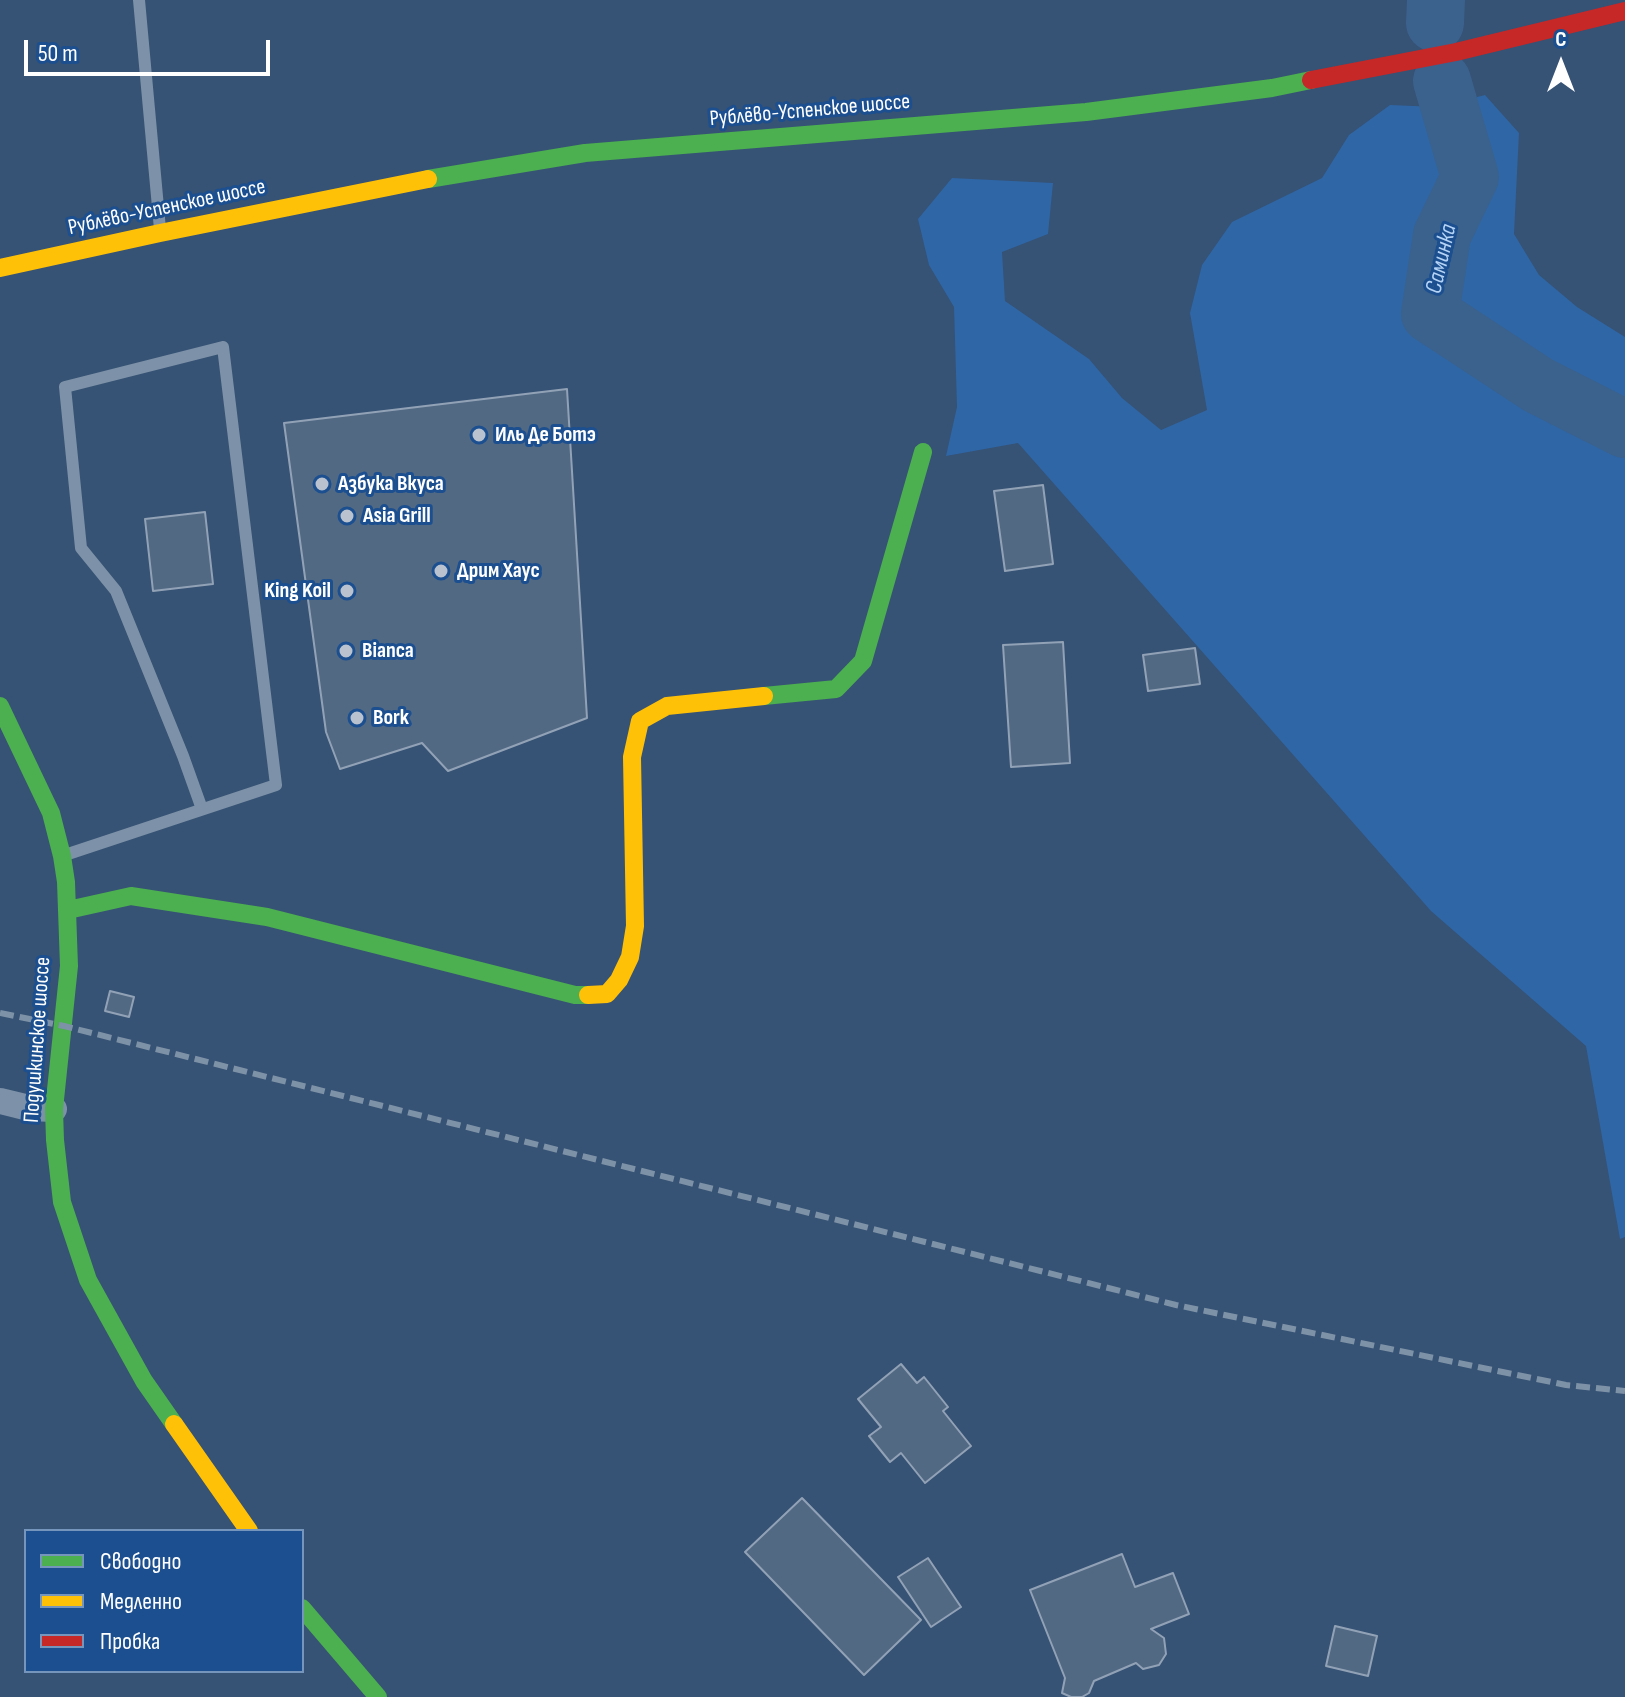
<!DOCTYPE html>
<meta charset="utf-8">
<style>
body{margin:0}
#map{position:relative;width:1625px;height:1697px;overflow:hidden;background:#365274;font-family:"Sofia Sans Condensed",sans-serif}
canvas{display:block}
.legend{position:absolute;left:24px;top:1529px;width:280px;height:144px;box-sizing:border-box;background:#1b4f8f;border:2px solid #7695bc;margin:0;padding:10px 14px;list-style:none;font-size:24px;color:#fff}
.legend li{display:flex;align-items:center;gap:16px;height:40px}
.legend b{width:40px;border:2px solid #7695bc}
.north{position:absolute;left:1521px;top:24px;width:80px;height:80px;-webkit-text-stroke:6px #1b4f8f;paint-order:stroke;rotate:0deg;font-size:22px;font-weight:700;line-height:32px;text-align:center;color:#fff}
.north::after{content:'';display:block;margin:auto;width:28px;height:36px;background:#fff;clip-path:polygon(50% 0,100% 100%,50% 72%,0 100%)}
.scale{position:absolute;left:24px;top:40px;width:246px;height:36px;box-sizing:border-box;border:4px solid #fff;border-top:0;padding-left:10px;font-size:24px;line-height:28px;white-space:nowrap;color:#fff;-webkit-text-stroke:6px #1b4f8f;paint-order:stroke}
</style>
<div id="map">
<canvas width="1625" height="1697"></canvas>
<ul class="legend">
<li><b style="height:10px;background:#4caf50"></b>Свободно</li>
<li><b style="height:10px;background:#ffc107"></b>Медленно</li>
<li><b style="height:10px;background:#c62828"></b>Пробка</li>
</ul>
<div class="north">С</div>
<div class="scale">50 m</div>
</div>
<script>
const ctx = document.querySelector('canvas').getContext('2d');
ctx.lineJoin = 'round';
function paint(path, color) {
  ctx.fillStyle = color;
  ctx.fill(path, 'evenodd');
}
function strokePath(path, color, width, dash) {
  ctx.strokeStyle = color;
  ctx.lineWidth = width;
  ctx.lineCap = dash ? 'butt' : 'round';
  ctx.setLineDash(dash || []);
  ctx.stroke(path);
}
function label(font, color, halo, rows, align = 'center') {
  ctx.font = font + ' "Sofia Sans Condensed",sans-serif';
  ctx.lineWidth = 6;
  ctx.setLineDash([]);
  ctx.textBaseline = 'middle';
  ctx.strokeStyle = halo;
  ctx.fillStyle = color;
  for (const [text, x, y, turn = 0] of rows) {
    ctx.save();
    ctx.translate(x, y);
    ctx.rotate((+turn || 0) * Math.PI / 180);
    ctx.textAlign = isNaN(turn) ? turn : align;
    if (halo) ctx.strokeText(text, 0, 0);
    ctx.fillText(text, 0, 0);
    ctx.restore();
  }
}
paint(new Path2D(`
 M 1485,95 L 1519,133 L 1514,234 L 1539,275 L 1577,307 L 1625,337 L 1625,1237 L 1620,1239 L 1586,1046 L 1431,911 L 1018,443 L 946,456 L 957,407 L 954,307 L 929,265 L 918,219 L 952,178 L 1053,183 L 1048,234 L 1002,252 L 1005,301 L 1089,359 L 1122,398 L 1161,430 L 1207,410 L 1190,313 L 1202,265 L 1232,222 L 1322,178 L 1349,135 L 1390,105 L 1438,107 Z`), '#2f66a5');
strokePath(new Path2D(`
 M 1435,23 L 1436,0
 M 1442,81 L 1470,177 L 1442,235 L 1430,314 L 1538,385 L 1625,429`), '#3b618d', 58);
const building = new Path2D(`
 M 567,389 L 587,718 L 448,771 L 422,743 L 340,769 L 326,732 L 284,423 Z
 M 1043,485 L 1053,564 L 1005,571 L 994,491 Z
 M 205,512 L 213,584 L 153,591 L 145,519 Z
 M 1063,642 L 1070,763 L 1011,767 L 1003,645 Z
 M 1195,648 L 1200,684 L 1148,691 L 1143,655 Z
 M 110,991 L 134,997 L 129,1017 L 105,1011 Z
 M 901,1364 L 917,1383 L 924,1377 L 948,1407 L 943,1411 L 971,1446 L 925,1483 L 901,1453 L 890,1462 L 869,1436 L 881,1427 L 858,1399 Z
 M 802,1498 L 921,1620 L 864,1675 L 745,1552 Z
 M 1122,1554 L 1135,1587 L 1173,1573 L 1189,1614 L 1151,1629 L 1164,1638 L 1166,1654 L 1159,1665 L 1143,1669 L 1136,1663 L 1094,1681 L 1089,1693 L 1082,1697 L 1071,1697 L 1062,1693 L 1065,1678 L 1030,1590 Z
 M 928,1558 L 961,1607 L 931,1627 L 898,1577 Z
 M 1335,1626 L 1377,1636 L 1368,1676 L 1326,1666 Z`);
paint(building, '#526984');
strokePath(building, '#92a2b6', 2);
strokePath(new Path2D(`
 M 139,0 L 160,229
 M 65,855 L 276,785 L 223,347 L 65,387 L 81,548 L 116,591 L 183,756 L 202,809`), '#7d92a8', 12);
strokePath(new Path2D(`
 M 0,1101 L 29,1108 L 54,1109`), '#7d92a8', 26);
strokePath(new Path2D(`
 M 428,179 L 585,153 L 1086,112 L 1272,88 L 1311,80
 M 764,696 L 836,689 L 863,661 L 923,452
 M 0,706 L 51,813 L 62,856 L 66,882 L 69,966 L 54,1109 L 55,1140 L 62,1202 L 88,1280 L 144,1381 L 174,1424
 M 68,910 L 131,896 L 267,917 L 575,995 L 588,995
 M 302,1608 L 378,1697`), '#4caf50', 18);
strokePath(new Path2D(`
 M 0,268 L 160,233 L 428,179
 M 588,995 L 607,994 L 619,980 L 630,957 L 635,926 L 632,757 L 640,721 L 667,706 L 764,696
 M 174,1424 L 249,1531`), '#ffc107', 18);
strokePath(new Path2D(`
 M 1311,80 L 1456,52 L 1625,11`), '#c62828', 18);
strokePath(new Path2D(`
 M 0,1013 L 64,1026 L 1176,1305 L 1566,1385 L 1625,1391`), '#7e92a7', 6, [14, 6]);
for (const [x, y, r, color] of [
 [479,435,8,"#b9c2ce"],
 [322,484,8,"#b9c2ce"],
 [347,516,8,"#b9c2ce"],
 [441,571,8,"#b9c2ce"],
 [347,591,8,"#b9c2ce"],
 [346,651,8,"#b9c2ce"],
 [357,718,8,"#b9c2ce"]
]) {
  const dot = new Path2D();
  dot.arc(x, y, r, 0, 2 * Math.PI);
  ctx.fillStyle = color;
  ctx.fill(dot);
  strokePath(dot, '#1b4f8f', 3);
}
label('22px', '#fff', '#1b4f8f', [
 ["Рублёво-Успенское шоссе",810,111,-5],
 ["Рублёво-Успенское шоссе",167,208,-12],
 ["Подушкинское шоссе",38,1040,-86]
]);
label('bold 22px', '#fff', '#1b4f8f', [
 ["Иль Де Ботэ",495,435],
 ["Азбука Вкуса",338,484],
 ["Asia Grill",363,516],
 ["Дрим Хаус",457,571],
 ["King Koil",331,591,"right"],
 ["Bianca",362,651],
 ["Bork",373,718]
], 'left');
label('italic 24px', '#b5d3f5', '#1b4f8f', [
 ["Саминка",1442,259,-77]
]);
</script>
